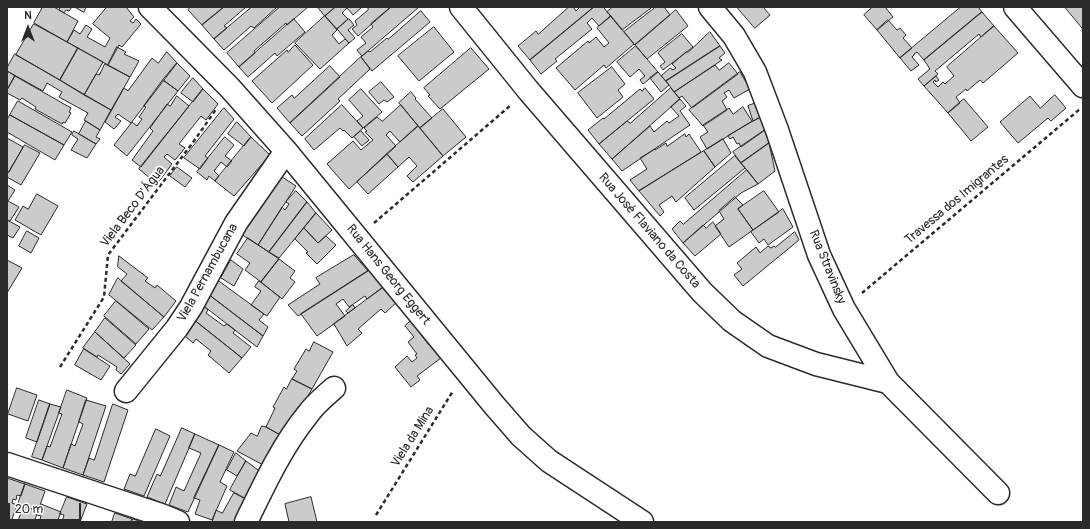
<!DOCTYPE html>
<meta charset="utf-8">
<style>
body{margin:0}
#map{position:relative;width:1090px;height:529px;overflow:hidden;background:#fff;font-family:Pangolin,sans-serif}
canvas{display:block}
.frame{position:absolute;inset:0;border:8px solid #2b2b2b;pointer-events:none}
.north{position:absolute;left:8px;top:8px;width:40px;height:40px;-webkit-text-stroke:3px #fff;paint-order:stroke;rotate:0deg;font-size:11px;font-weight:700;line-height:16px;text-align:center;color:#2b2b2b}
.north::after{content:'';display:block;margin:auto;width:14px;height:18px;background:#2b2b2b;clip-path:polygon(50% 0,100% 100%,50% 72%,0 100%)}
.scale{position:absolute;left:8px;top:503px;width:73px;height:18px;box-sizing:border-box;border:2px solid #2b2b2b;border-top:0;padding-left:5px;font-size:12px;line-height:14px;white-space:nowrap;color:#2b2b2b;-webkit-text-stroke:3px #fff;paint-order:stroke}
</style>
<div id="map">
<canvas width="1090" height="529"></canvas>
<div class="frame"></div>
<div class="north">N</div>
<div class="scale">20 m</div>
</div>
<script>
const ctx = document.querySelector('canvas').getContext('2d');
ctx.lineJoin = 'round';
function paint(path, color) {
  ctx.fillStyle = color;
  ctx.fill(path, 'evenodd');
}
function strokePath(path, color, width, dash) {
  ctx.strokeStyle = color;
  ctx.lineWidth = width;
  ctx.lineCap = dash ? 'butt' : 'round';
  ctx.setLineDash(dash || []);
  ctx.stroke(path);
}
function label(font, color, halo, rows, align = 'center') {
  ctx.font = font + ' Pangolin,sans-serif';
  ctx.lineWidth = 4;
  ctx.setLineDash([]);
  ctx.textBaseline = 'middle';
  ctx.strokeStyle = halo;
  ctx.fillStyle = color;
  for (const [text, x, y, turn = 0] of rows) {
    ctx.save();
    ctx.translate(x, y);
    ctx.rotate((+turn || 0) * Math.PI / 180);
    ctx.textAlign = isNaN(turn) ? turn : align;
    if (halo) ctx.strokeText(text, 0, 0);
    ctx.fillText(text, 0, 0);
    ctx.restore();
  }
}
const building = new Path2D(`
 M 43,7 L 54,7 L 78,21 L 67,42 L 34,23 Z
 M 61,7 L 72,7 L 69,11 L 66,10 L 64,13 L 59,10 Z
 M 75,7 L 86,7 L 84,12 Z
 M 107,7 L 126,7 L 134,17 L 130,21 L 133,23 L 136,19 L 141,24 L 122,47 L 119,45 L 108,65 L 67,42 L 74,30 L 80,34 L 86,25 L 92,29 L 87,37 L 105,47 L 110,38 L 93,24 Z
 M 191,7 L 224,7 L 202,25 L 188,10 Z
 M 224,7 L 246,7 L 224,26 L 227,28 L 214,39 L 202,25 Z
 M 252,7 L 277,7 L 254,28 L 251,26 L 224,50 L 214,39 Z
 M 280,7 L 308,7 L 287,25 L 286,23 L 254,51 L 255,53 L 239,67 L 227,53 Z
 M 318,7 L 335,7 L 325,16 Z
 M 336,7 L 362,7 L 353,15 L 347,8 L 342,13 L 348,19 L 337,29 L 325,16 Z
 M 368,7 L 391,7 L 358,36 L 352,29 L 357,25 L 355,21 L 368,10 Z
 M 391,7 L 419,7 L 362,56 L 357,50 L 366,43 L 361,37 L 373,27 L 371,24 Z
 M 569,7 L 573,7 L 576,11 L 580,7 L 594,7 L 530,60 L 518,46 L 536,31 L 538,34 Z
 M 594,7 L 603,7 L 611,16 L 599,26 L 592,18 L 587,23 L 592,29 L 555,59 L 557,61 L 541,74 L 530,60 Z
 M 613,7 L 651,7 L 651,8 L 622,30 L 607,12 Z
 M 656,7 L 664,7 L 670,15 L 635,45 L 624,32 Z
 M 737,7 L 763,7 L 770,15 L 755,28 Z
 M 873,7 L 885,7 L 893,17 L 877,30 L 864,15 Z
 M 961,7 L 978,7 L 982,12 L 924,60 L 917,52 L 914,54 L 914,55 L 912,57 L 919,65 L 911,71 L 900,58 Z
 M 1065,7 L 1083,7 L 1083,29 Z
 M 676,10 L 688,26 L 647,59 L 635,45 Z
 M 421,11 L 430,22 L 372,71 L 361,57 L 368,51 L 370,52 L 387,38 L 388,39 Z
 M 982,12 L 994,26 L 981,37 L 979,34 L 935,71 L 938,74 L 924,86 L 918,79 L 930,69 L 924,60 Z
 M 325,16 L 337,30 L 332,35 L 339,44 L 345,39 L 349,43 L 320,69 L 295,43 Z
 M 611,16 L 634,44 L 606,68 L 604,65 L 575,90 L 556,68 L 588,41 L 589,43 L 596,37 L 604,47 L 609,43 L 597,28 Z
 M 294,19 L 305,32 L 277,56 L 275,53 L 248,77 L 239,67 Z
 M 349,19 L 354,25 L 348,30 L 355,38 L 349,43 L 337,29 Z
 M 888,20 L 897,30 L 900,28 L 906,35 L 903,38 L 912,48 L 900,58 L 877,30 Z
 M 34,24 L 78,48 L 60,80 L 16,55 Z
 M 994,26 L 1018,53 L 983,83 L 980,80 L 967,91 L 966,89 L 956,97 L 960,103 L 948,113 L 924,86 L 936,76 L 939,80 L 936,82 L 935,80 L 933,82 L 938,87 L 943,82 L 945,84 L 954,76 L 947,67 Z
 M 434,27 L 454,52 L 419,81 L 398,56 Z
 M 710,32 L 720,46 L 666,81 L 661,76 L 670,68 L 673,70 L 676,68 L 672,64 L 686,52 L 688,52 Z
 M 682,34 L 693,47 L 663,70 L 660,66 L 665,62 L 658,53 Z
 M 295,45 L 313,65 L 272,103 L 252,81 L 287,50 L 288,52 Z
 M 636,46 L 658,72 L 643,84 L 640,80 L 645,76 L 639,69 L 630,77 L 617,62 Z
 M 720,46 L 725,53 L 719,58 L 722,60 L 674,92 L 666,81 Z
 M 117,47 L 126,52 L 124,54 L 139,61 L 130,77 L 108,65 Z
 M 78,48 L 103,62 L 84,95 L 60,80 Z
 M 471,48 L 489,69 L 440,109 L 428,96 L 430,95 L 424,88 Z
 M 167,52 L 177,63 L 131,123 L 118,114 L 115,117 L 121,121 L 114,129 L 105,122 L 124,88 L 128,91 L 152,58 L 158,63 Z
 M 15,54 L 111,110 L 100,130 L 84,120 L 88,113 L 59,97 L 62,92 L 47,83 L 43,91 L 7,71 L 7,68 Z
 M 361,57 L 370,69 L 338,99 L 340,101 L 302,136 L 290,123 Z
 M 177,63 L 190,76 L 178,91 L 163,80 Z
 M 729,63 L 738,74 L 692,108 L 682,96 L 679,98 L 674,92 L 715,65 L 719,70 Z
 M 105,64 L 130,77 L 111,110 L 84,95 L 96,74 L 99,75 Z
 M 330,66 L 340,77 L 290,123 L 277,108 L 292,95 L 294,98 Z
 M 612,67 L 625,84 L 618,90 L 623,97 L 597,118 L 578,93 Z
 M 7,71 L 15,76 L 7,90 Z
 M 658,72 L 669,85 L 661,92 L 650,78 Z
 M 740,72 L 750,89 L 734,98 L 729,90 L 724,93 L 727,97 L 722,101 L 727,110 L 703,126 L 689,110 Z
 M 15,76 L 71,108 L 69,112 L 71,113 L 65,123 L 63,122 L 62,124 L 35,109 L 36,107 L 22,98 L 20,100 L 7,93 L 7,90 Z
 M 193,78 L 203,89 L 193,102 L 181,93 Z
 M 163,80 L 178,91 L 127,156 L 114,145 L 132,122 L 137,126 L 142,119 L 139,117 L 146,107 L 144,106 Z
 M 381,82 L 394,97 L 387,102 L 384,100 L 379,104 L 369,92 Z
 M 645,88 L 654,99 L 599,144 L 588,130 L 603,118 L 604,119 L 640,89 L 642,91 Z
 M 671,88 L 680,99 L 612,159 L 599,144 L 627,121 L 630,123 Z
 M 203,89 L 218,104 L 206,120 L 201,116 L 179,144 L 185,148 L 175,160 L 167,154 L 164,157 L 172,164 L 157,184 L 139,169 Z
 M 361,89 L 382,112 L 363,128 L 357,121 L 363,116 L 349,100 Z
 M 411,92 L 416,98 L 415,99 L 432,118 L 420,128 L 399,103 Z
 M 1055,95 L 1066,108 L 1051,121 L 1048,118 L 1018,143 L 1000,122 L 1030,96 L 1040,108 Z
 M 177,96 L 189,106 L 141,167 L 132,160 L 153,131 L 150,128 L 167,104 L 170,106 Z
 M 680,99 L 686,106 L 680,111 L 690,125 L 622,171 L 612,159 L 650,126 L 654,132 L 667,121 L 669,123 L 679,116 L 671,107 Z
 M 964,99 L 988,127 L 971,141 L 948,113 Z
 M 18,101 L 72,132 L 64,145 L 10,115 Z
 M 756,103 L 761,117 L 753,121 L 748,106 Z
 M 342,105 L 363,128 L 352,138 L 344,130 L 343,131 L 340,128 L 314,150 L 305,139 Z
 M 401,105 L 418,126 L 400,142 L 390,131 L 386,135 L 396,146 L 349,189 L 327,164 L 353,141 L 361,150 L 373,140 L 365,132 L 367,131 L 364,128 L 377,117 L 382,121 Z
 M 743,107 L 752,121 L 707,149 L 700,137 L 708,132 L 703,125 L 729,108 L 733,114 Z
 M 224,108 L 234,119 L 205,156 L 208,158 L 200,169 L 184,158 Z
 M 443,109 L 466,137 L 443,156 L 420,128 Z
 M 10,115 L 64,145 L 55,160 L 7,132 L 7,120 Z
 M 761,117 L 765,130 L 741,147 L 739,143 L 737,144 L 733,137 L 730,139 L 728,136 Z
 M 86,121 L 100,130 L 96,137 L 100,139 L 96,144 L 79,134 Z
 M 237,122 L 251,137 L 244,146 L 228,134 Z
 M 418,126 L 443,156 L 413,182 L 407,176 L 417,166 L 409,157 L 398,167 L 387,154 Z
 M 765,130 L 769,143 L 741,163 L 733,152 Z
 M 74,131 L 96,144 L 87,158 L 71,150 L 78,139 L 72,135 Z
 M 361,131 L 369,140 L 362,146 L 354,137 Z
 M 685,134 L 686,137 L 689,134 L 701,152 L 639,191 L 630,180 L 647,169 L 640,158 L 655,149 L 655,150 L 666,143 L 667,146 Z
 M 225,137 L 234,145 L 225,156 L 232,161 L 227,167 L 221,162 L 214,171 L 219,176 L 215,181 L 209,176 L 207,180 L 197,172 Z
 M 251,137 L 270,155 L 234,196 L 215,181 Z
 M 7,138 L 23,147 L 9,172 L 7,171 Z
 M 723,139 L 731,153 L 715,167 L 704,151 Z
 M 769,143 L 775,171 L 758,184 L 741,163 Z
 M 25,145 L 40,153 L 21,185 L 7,177 L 7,175 Z
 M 704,151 L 715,167 L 676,202 L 672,196 L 659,205 L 664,212 L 660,216 L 639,191 Z
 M 387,154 L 398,167 L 368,194 L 357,182 Z
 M 735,156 L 745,168 L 694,210 L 685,198 Z
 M 177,167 L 192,178 L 185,187 L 170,176 Z
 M 747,170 L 758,184 L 741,193 L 683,243 L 672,229 L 680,221 L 683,224 Z
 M 276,173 L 296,186 L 258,245 L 236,231 Z
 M 7,185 L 15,190 L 8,201 L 19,207 L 10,221 L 7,220 Z
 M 296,191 L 307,202 L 269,252 L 258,245 L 282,207 L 285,210 L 289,204 L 286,202 Z
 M 764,191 L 779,212 L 753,230 L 738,209 Z
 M 37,194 L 58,206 L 41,235 L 15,220 L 23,206 L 28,209 Z
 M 735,197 L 743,205 L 738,209 L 753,230 L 729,247 L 715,226 L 724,219 L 719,211 Z
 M 307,202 L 316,213 L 279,258 L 269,252 Z
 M 783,209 L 793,227 L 768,245 L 764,239 L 759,243 L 751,232 Z
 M 316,213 L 332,230 L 318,243 L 304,228 Z
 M 7,220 L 20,227 L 13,238 L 7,235 Z
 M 713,222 L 721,234 L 695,256 L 683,243 L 703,225 L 706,228 Z
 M 304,228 L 318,243 L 326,236 L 336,245 L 317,264 L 306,253 L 308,252 L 295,239 Z
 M 27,231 L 39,238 L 31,253 L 19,246 Z
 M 795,232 L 799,240 L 743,286 L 734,275 L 742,269 L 737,263 L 756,247 L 760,253 L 768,246 L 771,248 L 774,246 L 775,247 Z
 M 248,238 L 279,259 L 261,282 L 245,270 L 250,263 L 237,254 Z
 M 354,255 L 368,271 L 298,316 L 288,305 L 320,284 L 316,278 Z
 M 119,256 L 148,278 L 145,281 L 155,288 L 157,285 L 176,301 L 164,317 L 121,281 L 127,274 L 118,267 Z
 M 279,259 L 295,271 L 290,278 L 295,282 L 282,299 L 261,282 Z
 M 7,260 L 22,268 L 7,293 Z
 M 231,260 L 243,269 L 234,286 L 221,278 Z
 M 371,269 L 385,286 L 367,299 L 365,296 L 349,307 L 343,299 L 336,304 L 345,316 L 317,336 L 301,314 Z
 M 118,278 L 164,317 L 152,330 L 109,295 Z
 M 216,279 L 264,314 L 259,320 L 268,327 L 263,336 L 208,294 Z
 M 259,281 L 280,297 L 267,316 L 251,305 L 261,291 L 255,287 Z
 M 385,286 L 398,301 L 385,313 L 381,309 L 358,329 L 362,333 L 347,346 L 334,324 Z
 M 208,294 L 263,336 L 257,347 L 201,304 Z
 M 116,301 L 149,329 L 136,344 L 104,316 Z
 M 201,304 L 208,310 L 206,313 L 224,326 L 227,324 L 235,330 L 233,333 L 251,347 L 242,358 L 193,319 Z
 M 353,305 L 355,308 L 348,313 L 346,311 Z
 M 105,318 L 136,345 L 124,358 L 95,332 Z
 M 193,319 L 242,358 L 229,373 L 208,355 L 211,351 L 196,339 L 193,343 L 184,335 Z
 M 412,320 L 422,331 L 420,333 L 429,345 L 431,343 L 441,358 L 417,376 L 420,380 L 411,387 L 395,367 L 407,356 L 412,362 L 417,358 L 415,355 L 417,354 L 408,342 L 414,337 L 405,326 Z
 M 95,332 L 130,364 L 121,374 L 116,370 L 117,367 L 98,355 L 97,357 L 83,348 Z
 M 314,342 L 333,352 L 312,389 L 292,379 L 297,371 L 294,369 L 306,349 L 309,351 Z
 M 84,349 L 110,366 L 101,380 L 75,365 Z
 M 292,379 L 312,389 L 284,437 L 266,427 L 275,408 L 273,407 L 284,387 L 286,389 Z
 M 17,388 L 37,395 L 28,421 L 8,414 Z
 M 67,390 L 87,398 L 63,468 L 42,460 L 47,446 L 50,447 L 62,414 L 59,413 Z
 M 39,400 L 50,404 L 37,442 L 26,438 Z
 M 86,400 L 106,406 L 83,475 L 63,468 L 71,444 L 75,446 L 83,424 L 79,422 Z
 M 50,404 L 61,407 L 42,460 L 32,457 Z
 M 113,404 L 128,410 L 104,482 L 83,475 L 89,458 L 94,460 Z
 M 262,426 L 266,427 L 284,437 L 267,467 L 237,451 L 251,433 L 257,436 Z
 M 182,428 L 195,434 L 165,504 L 147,497 L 157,474 L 160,476 Z
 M 156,429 L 170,436 L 144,496 L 124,489 L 130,474 L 135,476 Z
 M 195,434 L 219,445 L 188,512 L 169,505 L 176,487 L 184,491 L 201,453 L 189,448 Z
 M 219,445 L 234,452 L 220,482 L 227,486 L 212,520 L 195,514 L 200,500 L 194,498 Z
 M 236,453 L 246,461 L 237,476 L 227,470 Z
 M 246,461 L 262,473 L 248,500 L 230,490 Z
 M 7,478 L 25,484 L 21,496 L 17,495 L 16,500 L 13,499 L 12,503 L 17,505 L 11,522 L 7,522 Z
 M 25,484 L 45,491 L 38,511 L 18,504 Z
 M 234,493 L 248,500 L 236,522 L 212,522 L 216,510 L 222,513 Z
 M 67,497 L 87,504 L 80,522 L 62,522 L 64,515 L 60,514 Z
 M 311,497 L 317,522 L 289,522 L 285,504 Z
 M 41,504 L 61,512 L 57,522 L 39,522 L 41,516 L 37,515 Z
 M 24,506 L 38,511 L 34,522 L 18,522 Z
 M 115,513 L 132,519 L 130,522 L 112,522 Z
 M 133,519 L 142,522 L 132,522 Z`);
paint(building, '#cbcbcb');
strokePath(building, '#2b2b2b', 1);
const minor = new Path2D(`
 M 150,7 L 230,88 L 286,151 L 494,405 L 521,436 L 549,461 L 642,522
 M 461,7 L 528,90 L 702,292 L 732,321 L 768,346 L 816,364 L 888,382
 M 710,7 L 734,36 L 755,72 L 777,130 L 819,255 L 844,309 L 888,382 L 998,493
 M 1015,7 L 1083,86
 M 126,391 L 177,328 L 191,307 L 236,223 L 286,151
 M 7,464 L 161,515 L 178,522
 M 246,522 C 264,485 282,446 308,414 C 315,404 325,396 334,388`);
strokePath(minor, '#2b2b2b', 25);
strokePath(new Path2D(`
 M 374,223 L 511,105
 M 862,293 L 1080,109
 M 60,367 L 104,297 L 108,255 L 194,141 L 217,108
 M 376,515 L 453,391`), '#2b2b2b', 2.5, [4, 3]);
strokePath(minor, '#fff', 22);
label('13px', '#2b2b2b', '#fff', [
 ["Travessa dos Imigrantes",957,200,-40],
 ["Viela Beco D'Água",133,207,-53],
 ["Rua José Flaviano da Costa",649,231,49],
 ["Rua Stravinsky",827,267,68],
 ["Viela Pernambucana",208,273,-61],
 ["Rua Hans Georg Eggert",388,275,51],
 ["Viela da Mina",413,437,-58]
]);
</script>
